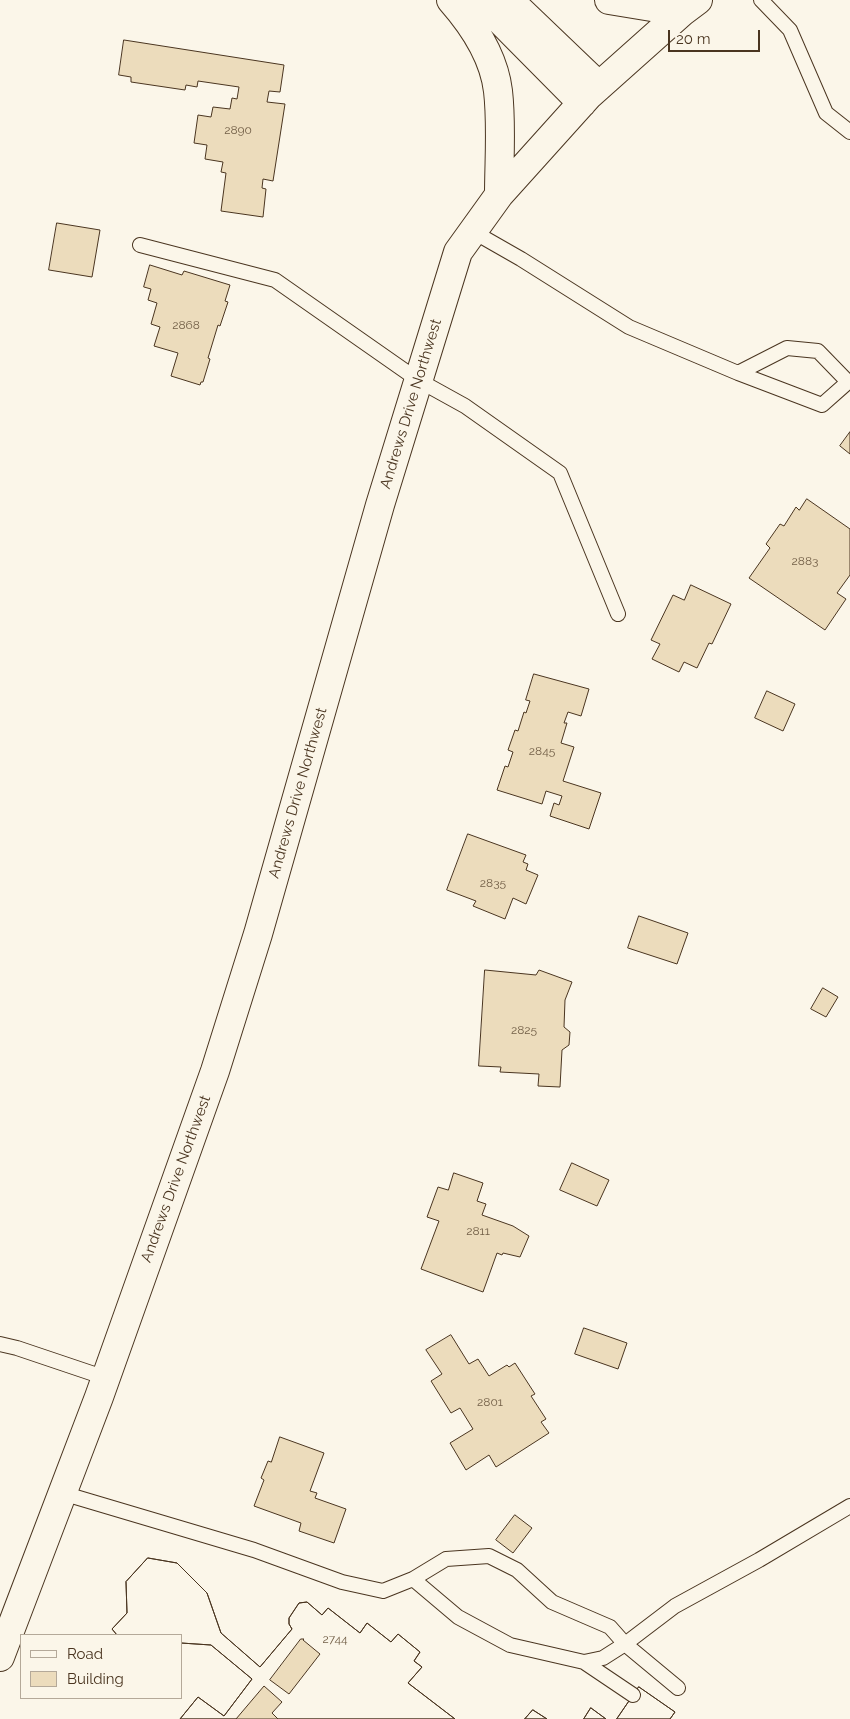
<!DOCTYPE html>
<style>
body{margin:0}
#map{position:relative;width:850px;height:1719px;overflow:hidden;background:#fbf6e9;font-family:Raleway,sans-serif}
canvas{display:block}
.legend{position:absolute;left:20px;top:1634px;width:162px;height:65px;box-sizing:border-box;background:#fbf6e9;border:1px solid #b4a999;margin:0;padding:6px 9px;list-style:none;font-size:15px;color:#4a3520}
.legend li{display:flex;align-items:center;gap:10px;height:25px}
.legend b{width:25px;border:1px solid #b4a999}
.scale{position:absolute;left:668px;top:30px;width:92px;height:22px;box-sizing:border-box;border:2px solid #4a3520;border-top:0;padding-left:6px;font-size:15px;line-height:18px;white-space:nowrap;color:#4a3520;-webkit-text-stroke:4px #fbf6e9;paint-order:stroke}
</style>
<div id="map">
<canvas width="850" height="1719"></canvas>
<ul class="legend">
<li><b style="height:6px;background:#fbf6e9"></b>Road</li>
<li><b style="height:14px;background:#ecdcbc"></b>Building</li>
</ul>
<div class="scale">20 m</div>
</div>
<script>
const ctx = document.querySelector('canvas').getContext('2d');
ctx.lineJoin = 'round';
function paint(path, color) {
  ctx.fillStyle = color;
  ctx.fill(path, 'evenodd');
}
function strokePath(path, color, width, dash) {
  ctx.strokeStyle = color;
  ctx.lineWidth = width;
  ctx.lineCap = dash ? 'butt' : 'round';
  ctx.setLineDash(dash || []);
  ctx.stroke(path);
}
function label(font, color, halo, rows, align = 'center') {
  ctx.font = font + ' Raleway,sans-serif';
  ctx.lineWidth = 4;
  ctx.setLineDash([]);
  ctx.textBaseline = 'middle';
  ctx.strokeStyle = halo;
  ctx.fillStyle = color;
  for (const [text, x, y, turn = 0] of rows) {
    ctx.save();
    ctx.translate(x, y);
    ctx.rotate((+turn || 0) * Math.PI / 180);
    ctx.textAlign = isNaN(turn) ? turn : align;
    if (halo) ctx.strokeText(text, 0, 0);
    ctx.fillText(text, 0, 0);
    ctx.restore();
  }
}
const building = new Path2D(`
 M 124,40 L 284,65 L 280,92 L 269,91 L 267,102 L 285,104 L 273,181 L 263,179 L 262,188 L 266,189 L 263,217 L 221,211 L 226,173 L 221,172 L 223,162 L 205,159 L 207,145 L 194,143 L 198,115 L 211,117 L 213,107 L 230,109 L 232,98 L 237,99 L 239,87 L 198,81 L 197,87 L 186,85 L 185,90 L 131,82 L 131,77 L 119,75 Z
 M 57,223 L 100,230 L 92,277 L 49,270 Z
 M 150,265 L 182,275 L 184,271 L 230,285 L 225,301 L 228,302 L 220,326 L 218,325 L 208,358 L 210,359 L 203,382 L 201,382 L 200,385 L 171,376 L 178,353 L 154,346 L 160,327 L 151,324 L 157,303 L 148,300 L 151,289 L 144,287 Z
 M 850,432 L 850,454 L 840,446 Z
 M 807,499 L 850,529 L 850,575 L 837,593 L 846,599 L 825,630 L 749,578 L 770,548 L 766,544 L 780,524 L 784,526 L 796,507 L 799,510 Z
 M 691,585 L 731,604 L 712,644 L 709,643 L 697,668 L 684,662 L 679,672 L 652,659 L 660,644 L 651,640 L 673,595 L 684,600 Z
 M 534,674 L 589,689 L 581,716 L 568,712 L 564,723 L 567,723 L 561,743 L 574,747 L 563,781 L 601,793 L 589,829 L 550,816 L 554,803 L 559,805 L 562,796 L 546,791 L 542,804 L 497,790 L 505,766 L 508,767 L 513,752 L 508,750 L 515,730 L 518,731 L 524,712 L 526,713 L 530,701 L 526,700 Z
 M 767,691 L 795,704 L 783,731 L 755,718 Z
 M 468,834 L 526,855 L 523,862 L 528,864 L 526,870 L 538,875 L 526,904 L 513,898 L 505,919 L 473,906 L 476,901 L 447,890 Z
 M 639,916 L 688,933 L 677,964 L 628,948 Z
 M 485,970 L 536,975 L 539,970 L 572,982 L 565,1000 L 564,1027 L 570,1032 L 569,1045 L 562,1050 L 560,1087 L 538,1086 L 539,1074 L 500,1072 L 501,1067 L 479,1066 Z
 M 823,988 L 838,997 L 826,1017 L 811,1009 Z
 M 572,1163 L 609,1180 L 597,1206 L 560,1190 Z
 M 454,1173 L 483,1183 L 477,1201 L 486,1204 L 482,1215 L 513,1226 L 529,1236 L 520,1257 L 503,1253 L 502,1255 L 497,1253 L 483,1292 L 421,1269 L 439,1221 L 427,1217 L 438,1187 L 448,1190 Z
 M 584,1328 L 627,1343 L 618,1369 L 575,1354 Z
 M 451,1335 L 469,1364 L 478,1359 L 489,1376 L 507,1365 L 509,1367 L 515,1363 L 535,1394 L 531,1396 L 546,1419 L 541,1422 L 549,1433 L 496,1467 L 489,1455 L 466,1470 L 450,1443 L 473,1429 L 460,1408 L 451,1413 L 431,1381 L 442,1374 L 426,1350 Z
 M 280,1437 L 324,1453 L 310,1491 L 317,1493 L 315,1498 L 346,1509 L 334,1543 L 299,1531 L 301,1523 L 254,1506 L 264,1480 L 261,1478 L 268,1461 L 271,1462 Z
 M 515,1515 L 532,1528 L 513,1553 L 496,1540 Z
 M 148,1558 L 177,1563 L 207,1593 L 221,1633 L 260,1667 L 292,1629 L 289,1624 L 289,1618 L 299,1603 L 307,1602 L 322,1615 L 328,1608 L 360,1633 L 367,1623 L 391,1642 L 398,1634 L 420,1652 L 414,1661 L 422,1667 L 408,1683 L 455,1719 L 278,1719 L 272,1713 L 282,1702 L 264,1686 L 236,1719 L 180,1719 L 198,1697 L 224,1716 L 252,1679 L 211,1645 L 181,1643 L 181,1635 L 117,1635 L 112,1629 L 127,1613 L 126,1582 ZM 301,1639 L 304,1639 L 303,1640 L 320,1654 L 289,1694 L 270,1680 Z
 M 148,1558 L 177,1563 L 207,1593 L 221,1633 L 260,1667 L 292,1629 L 289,1624 L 289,1618 L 299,1603 L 307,1602 L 322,1615 L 328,1608 L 360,1633 L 367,1623 L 391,1642 L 398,1634 L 420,1652 L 414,1661 L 422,1667 L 408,1683 L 455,1719 L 180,1719 L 198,1697 L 224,1716 L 252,1679 L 211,1645 L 181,1643 L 181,1635 L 117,1635 L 112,1629 L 127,1613 L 126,1582 Z
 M 639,1687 L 675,1712 L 670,1719 L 617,1719 Z
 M 639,1687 L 675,1712 L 670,1719 L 617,1719 Z
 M 591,1708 L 606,1719 L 584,1719 Z
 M 591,1708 L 606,1719 L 584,1719 Z
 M 533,1710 L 547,1719 L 525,1719 Z
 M 533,1710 L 547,1719 L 525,1719 Z`);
paint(building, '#ecdcbc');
strokePath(building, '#4a3520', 1);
const service = new Path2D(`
 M 761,0 L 790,30 L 826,113 L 850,132
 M 472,231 L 521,259 L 629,327 L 738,373 L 822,405 L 848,382 L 818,351 L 787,348 L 738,373
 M 140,245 L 275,280 L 418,380 L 465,406 L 560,473 L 618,614
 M 0,1344 L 17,1348 L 106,1378
 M 62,1493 L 254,1550 L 342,1582 L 383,1591 L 413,1579 L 446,1559 L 489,1556 L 517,1570 L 552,1602 L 610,1627 L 625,1644 L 678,1688
 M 413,1579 L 458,1617 L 510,1645 L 584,1662 L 603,1658 L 625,1644 L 675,1606 L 759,1560 L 850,1506
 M 584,1662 L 633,1695`);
const minor = new Path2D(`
 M 451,0 C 473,25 494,57 498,91 C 502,125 499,161 499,195
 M 480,0 L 582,103
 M 509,0 L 599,86
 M 609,0 L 682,12
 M 0,1657 L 99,1397 L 215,1071 L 258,934 L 380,505 L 458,252 L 499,195 L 589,95 L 682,12 L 698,0`);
strokePath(service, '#4a3520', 16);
strokePath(minor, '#4a3520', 30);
strokePath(service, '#fbf6e9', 14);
strokePath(minor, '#fbf6e9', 28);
label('12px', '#725f47', null, [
 ["2890",238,130],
 ["2868",186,325],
 ["2883",805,561],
 ["2845",542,751],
 ["2835",493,883],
 ["2825",524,1030],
 ["2811",478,1231],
 ["2801",490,1402],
 ["2744",335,1639]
]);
label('15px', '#4a3520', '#fbf6e9', [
 ["Andrews Drive Northwest",411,404,-73],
 ["Andrews Drive Northwest",298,793,-74],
 ["Andrews Drive Northwest",176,1179,-70]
]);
</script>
